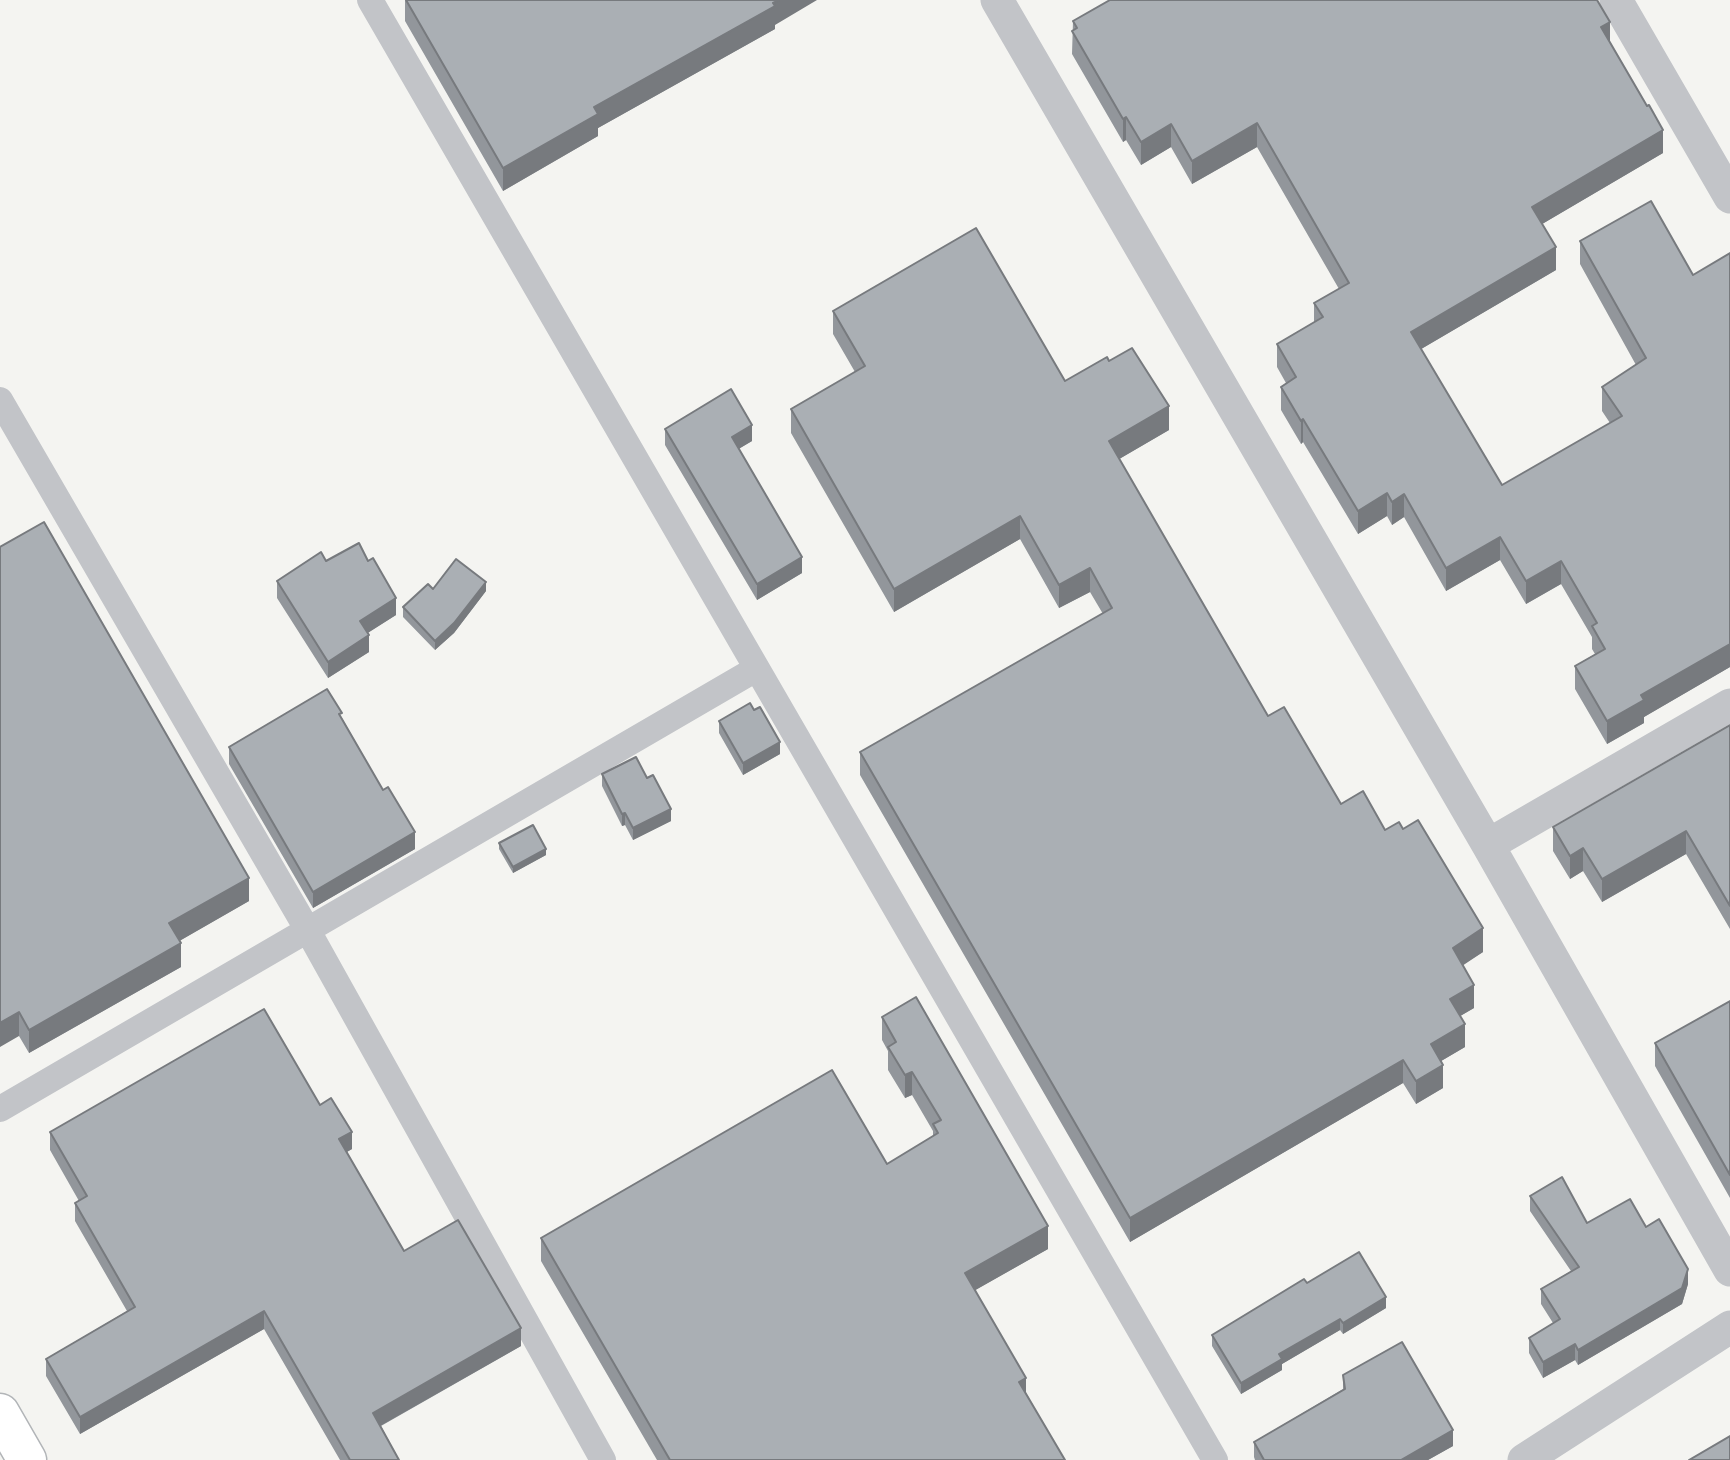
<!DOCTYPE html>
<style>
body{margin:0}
canvas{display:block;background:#f4f4f1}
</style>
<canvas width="1730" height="1460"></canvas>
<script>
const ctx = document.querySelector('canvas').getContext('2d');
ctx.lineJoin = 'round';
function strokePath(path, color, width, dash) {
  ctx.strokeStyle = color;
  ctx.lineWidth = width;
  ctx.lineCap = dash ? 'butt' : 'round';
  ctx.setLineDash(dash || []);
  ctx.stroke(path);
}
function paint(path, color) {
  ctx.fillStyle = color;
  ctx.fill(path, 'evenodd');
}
const trunk = new Path2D(`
 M 0,1413 L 27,1460`);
strokePath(trunk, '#b2b5b8', 41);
strokePath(new Path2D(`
 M 370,0 L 1215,1460
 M 0,400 L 307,929 L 603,1460
 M 0,1109 L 756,669`), '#c2c4c8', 26);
strokePath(new Path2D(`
 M 997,0 L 1488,845 L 1730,1270
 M 1616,0 L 1730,197
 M 1488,845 L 1730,705
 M 1524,1460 L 1730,1327`), '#c2c4c8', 33);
strokePath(trunk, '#fff', 38);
paint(new Path2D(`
 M 405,0 L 775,25 L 775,29 L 598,128 L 598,136 L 503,191 L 405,21 Z
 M 1073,21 L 1610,42 L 1663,153 L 1542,224 L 1556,270 L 1421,349 L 1502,485 L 1610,423 L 1602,411 L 1602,387 L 1636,365 L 1580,264 L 1580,241 L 1693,275 L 1730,253 L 1730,667 L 1644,717 L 1644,723 L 1607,744 L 1575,689 L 1575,666 L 1595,654 L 1592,649 L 1592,637 L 1561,584 L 1526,604 L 1500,560 L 1446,591 L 1404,517 L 1392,525 L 1387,516 L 1358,534 L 1303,442 L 1301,444 L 1281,410 L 1281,387 L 1286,383 L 1277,367 L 1277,344 L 1314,322 L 1314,303 L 1339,289 L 1257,147 L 1192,184 L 1171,147 L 1141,165 L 1126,140 L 1123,142 L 1072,54 Z
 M 833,311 L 1065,381 L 1109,361 L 1169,430 L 1119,459 L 1268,716 L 1341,804 L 1385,830 L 1483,952 L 1462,965 L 1474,1008 L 1460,1016 L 1465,1047 L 1441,1061 L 1443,1088 L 1416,1104 L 1403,1083 L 1130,1242 L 860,775 L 860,752 L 1103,614 L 1090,592 L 1059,608 L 1020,539 L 894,612 L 791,433 L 791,409 L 855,372 L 833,334 Z
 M 665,429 L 752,441 L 738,449 L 802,573 L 757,600 L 665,445 Z
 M 0,547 L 249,901 L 179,941 L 181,967 L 29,1053 L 19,1036 Z
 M 326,561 L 396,615 L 367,633 L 369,652 L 328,678 L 277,598 L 277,581 Z
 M 486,591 L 454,633 L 435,650 L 403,617 L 403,607 Z
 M 342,718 L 383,790 L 415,849 L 313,908 L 229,764 L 229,747 Z
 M 719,721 L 780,754 L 743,775 L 719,733 Z
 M 1730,725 L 1730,929 L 1686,854 L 1602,902 L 1583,871 L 1570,879 L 1553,851 L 1553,827 Z
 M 602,774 L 671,821 L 633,840 L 625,825 L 622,826 L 602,786 Z
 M 499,843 L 546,855 L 513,873 L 499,849 Z
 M 1730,1001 L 1730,1198 L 1655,1066 L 1655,1043 Z
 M 882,1017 L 1048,1249 L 975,1290 L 1026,1393 L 1065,1460 L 657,1460 L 541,1261 L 541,1238 L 887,1164 L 933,1136 L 933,1131 L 912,1095 L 905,1098 L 888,1070 L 888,1051 L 882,1040 Z
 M 320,1105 L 352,1149 L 347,1152 L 404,1251 L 521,1346 L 381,1426 L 399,1460 L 340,1460 L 264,1329 L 80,1434 L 46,1376 L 46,1359 L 127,1311 L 75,1221 L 75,1203 L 79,1201 L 50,1150 L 50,1132 Z
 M 1530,1196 L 1587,1223 L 1646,1227 L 1688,1284 L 1682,1304 L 1578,1365 L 1575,1360 L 1543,1378 L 1529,1353 L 1529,1338 L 1553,1323 L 1541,1304 L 1541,1289 L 1571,1271 L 1530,1211 Z
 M 1307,1283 L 1386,1308 L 1343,1334 L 1340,1330 L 1282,1364 L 1282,1370 L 1241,1394 L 1212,1346 L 1212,1335 Z
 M 1343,1375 L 1453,1446 L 1428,1460 L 1255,1460 L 1254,1457 L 1254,1442 L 1343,1389 Z`), '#92969b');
paint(new Path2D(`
 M 779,0 L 817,0 L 775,25 L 775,29 L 598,128 L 598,136 L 503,191 L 503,168 L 594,107 Z
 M 1610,22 L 1610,45 L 1601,27 Z
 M 1126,117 L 1126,140 L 1123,142 L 1123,119 Z
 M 1257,123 L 1257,147 L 1192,184 L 1192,161 Z
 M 1171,124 L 1171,147 L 1141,165 L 1141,142 Z
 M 1663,130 L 1663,153 L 1532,230 L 1532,207 Z
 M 1556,247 L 1556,270 L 1411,355 L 1411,332 Z
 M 1169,406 L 1169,430 L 1109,465 L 1109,441 Z
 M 1303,419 L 1303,442 L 1301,444 L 1301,421 Z
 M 752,425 L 752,441 L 732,453 L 732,437 Z
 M 1387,493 L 1387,516 L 1358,534 L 1358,511 Z
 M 1404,494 L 1404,517 L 1392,525 L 1392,502 Z
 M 1020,516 L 1020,539 L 894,612 L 894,589 Z
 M 1500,537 L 1500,560 L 1446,591 L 1446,568 Z
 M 802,557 L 802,573 L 757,600 L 757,584 Z
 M 1561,561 L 1561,584 L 1526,604 L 1526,581 Z
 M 1090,568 L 1090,592 L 1059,608 L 1059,585 Z
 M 486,582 L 486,591 L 454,633 L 435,650 L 435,641 Z
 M 396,598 L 396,615 L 360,638 L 360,621 Z
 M 369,635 L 369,652 L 328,678 L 328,662 Z
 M 1730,644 L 1730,667 L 1644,717 L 1644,723 L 1607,744 L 1607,721 L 1641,695 Z
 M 780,742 L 780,754 L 743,775 L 743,763 Z
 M 671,809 L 671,821 L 633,840 L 633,828 Z
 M 625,813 L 625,825 L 622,826 L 622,814 Z
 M 1686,831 L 1686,854 L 1602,902 L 1602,879 Z
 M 415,832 L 415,849 L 313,908 L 313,892 Z
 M 1583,848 L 1583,871 L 1570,879 L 1570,856 Z
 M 546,849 L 546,855 L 513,873 L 513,867 Z
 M 249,878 L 249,901 L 169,947 L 169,923 Z
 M 1483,928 L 1483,952 L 1453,972 L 1453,948 Z
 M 181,943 L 181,967 L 29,1053 L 29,1030 Z
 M 1474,985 L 1474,1008 L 1450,1022 L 1450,999 Z
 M 19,1012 L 19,1036 L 0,1047 L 0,1023 Z
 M 1465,1024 L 1465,1047 L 1431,1067 L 1431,1044 Z
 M 1403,1060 L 1403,1083 L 1130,1242 L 1130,1218 Z
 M 1443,1065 L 1443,1088 L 1416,1104 L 1416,1081 Z
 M 912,1072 L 912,1095 L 905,1098 L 905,1075 Z
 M 352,1132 L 352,1149 L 339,1156 L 339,1139 Z
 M 1048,1226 L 1048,1249 L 965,1296 L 965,1273 Z
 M 1688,1269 L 1688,1284 L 1682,1304 L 1578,1365 L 1578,1350 Z
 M 1386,1297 L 1386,1308 L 1343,1334 L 1343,1323 Z
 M 264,1311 L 264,1329 L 80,1434 L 80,1417 Z
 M 1340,1319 L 1340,1330 L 1282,1364 L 1282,1370 L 1241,1394 L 1241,1383 L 1279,1354 Z
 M 521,1328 L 521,1346 L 373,1430 L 373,1413 Z
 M 1575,1344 L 1575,1360 L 1543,1378 L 1543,1362 Z
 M 1026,1378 L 1026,1401 L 1019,1382 Z
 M 1453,1430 L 1453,1446 L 1428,1460 L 1401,1460 Z`), '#777a7e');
const building = new Path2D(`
 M 406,0 L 779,0 L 773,3 L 775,6 L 594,107 L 598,114 L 503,168 Z
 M 1110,0 L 1597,0 L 1610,22 L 1601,27 L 1647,106 L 1649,105 L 1663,130 L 1532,207 L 1556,247 L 1411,332 L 1502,485 L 1622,416 L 1602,387 L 1646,358 L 1580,241 L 1651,201 L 1693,275 L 1730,253 L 1730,644 L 1641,695 L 1644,700 L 1607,721 L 1575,666 L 1605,649 L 1592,626 L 1597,623 L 1561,561 L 1526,581 L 1500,537 L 1446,568 L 1404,494 L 1392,502 L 1387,493 L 1358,511 L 1303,419 L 1301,421 L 1281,387 L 1296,377 L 1277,344 L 1323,317 L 1314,303 L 1349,283 L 1257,123 L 1192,161 L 1171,124 L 1141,142 L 1126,117 L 1123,119 L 1072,31 L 1077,28 L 1073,21 Z
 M 976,228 L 1065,381 L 1107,357 L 1109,361 L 1132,348 L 1169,406 L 1109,441 L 1268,716 L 1284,707 L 1341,804 L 1363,791 L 1385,830 L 1399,822 L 1403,829 L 1418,820 L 1483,928 L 1453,948 L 1474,985 L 1450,999 L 1465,1024 L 1431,1044 L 1443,1065 L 1416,1081 L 1403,1060 L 1130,1218 L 860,752 L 1112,608 L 1090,568 L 1059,585 L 1020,516 L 894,589 L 791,409 L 865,366 L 833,311 Z
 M 731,389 L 752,425 L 732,437 L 802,557 L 757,584 L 665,429 Z
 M 44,522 L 249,878 L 169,923 L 181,943 L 29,1030 L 19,1012 L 0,1023 L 0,547 Z
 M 359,543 L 368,561 L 373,558 L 396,598 L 360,621 L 369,635 L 328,662 L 277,581 L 321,552 L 326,561 Z
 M 456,559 L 486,582 L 454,623 L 435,641 L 403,607 L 428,584 L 433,589 Z
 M 327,689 L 342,713 L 339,714 L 383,790 L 388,787 L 415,832 L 313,892 L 229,747 Z
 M 750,703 L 754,710 L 760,707 L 780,742 L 743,763 L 719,721 Z
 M 1730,725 L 1730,906 L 1686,831 L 1602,879 L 1583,848 L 1570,856 L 1553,827 Z
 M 636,757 L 647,778 L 653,775 L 671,809 L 633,828 L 625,813 L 622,814 L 602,774 Z
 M 533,825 L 546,849 L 513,867 L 499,843 Z
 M 916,997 L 1048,1226 L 965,1273 L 1026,1378 L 1019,1382 L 1065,1460 L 670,1460 L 541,1238 L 832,1070 L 887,1164 L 938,1133 L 933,1124 L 941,1120 L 912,1072 L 905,1075 L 888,1047 L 896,1042 L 882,1017 Z
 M 1730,1001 L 1730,1175 L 1655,1043 Z
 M 264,1009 L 320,1105 L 331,1098 L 352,1132 L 339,1139 L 404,1251 L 458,1220 L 521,1328 L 373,1413 L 399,1460 L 350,1460 L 264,1311 L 80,1417 L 46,1359 L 135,1307 L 75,1203 L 87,1196 L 50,1132 Z
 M 1562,1177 L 1587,1223 L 1630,1199 L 1646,1227 L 1659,1219 L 1688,1269 L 1682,1288 L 1578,1350 L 1575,1344 L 1543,1362 L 1529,1338 L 1560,1319 L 1541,1289 L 1579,1267 L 1530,1196 Z
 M 1359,1252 L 1386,1297 L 1343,1323 L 1340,1319 L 1279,1354 L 1282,1359 L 1241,1383 L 1212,1335 L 1304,1279 L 1307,1283 Z
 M 1402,1342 L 1453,1430 L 1401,1460 L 1264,1460 L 1254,1442 L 1345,1389 L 1343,1375 Z
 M 1730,1436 L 1730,1460 L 1689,1460 Z`);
paint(building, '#aaafb4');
strokePath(building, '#777a7e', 2);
</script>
